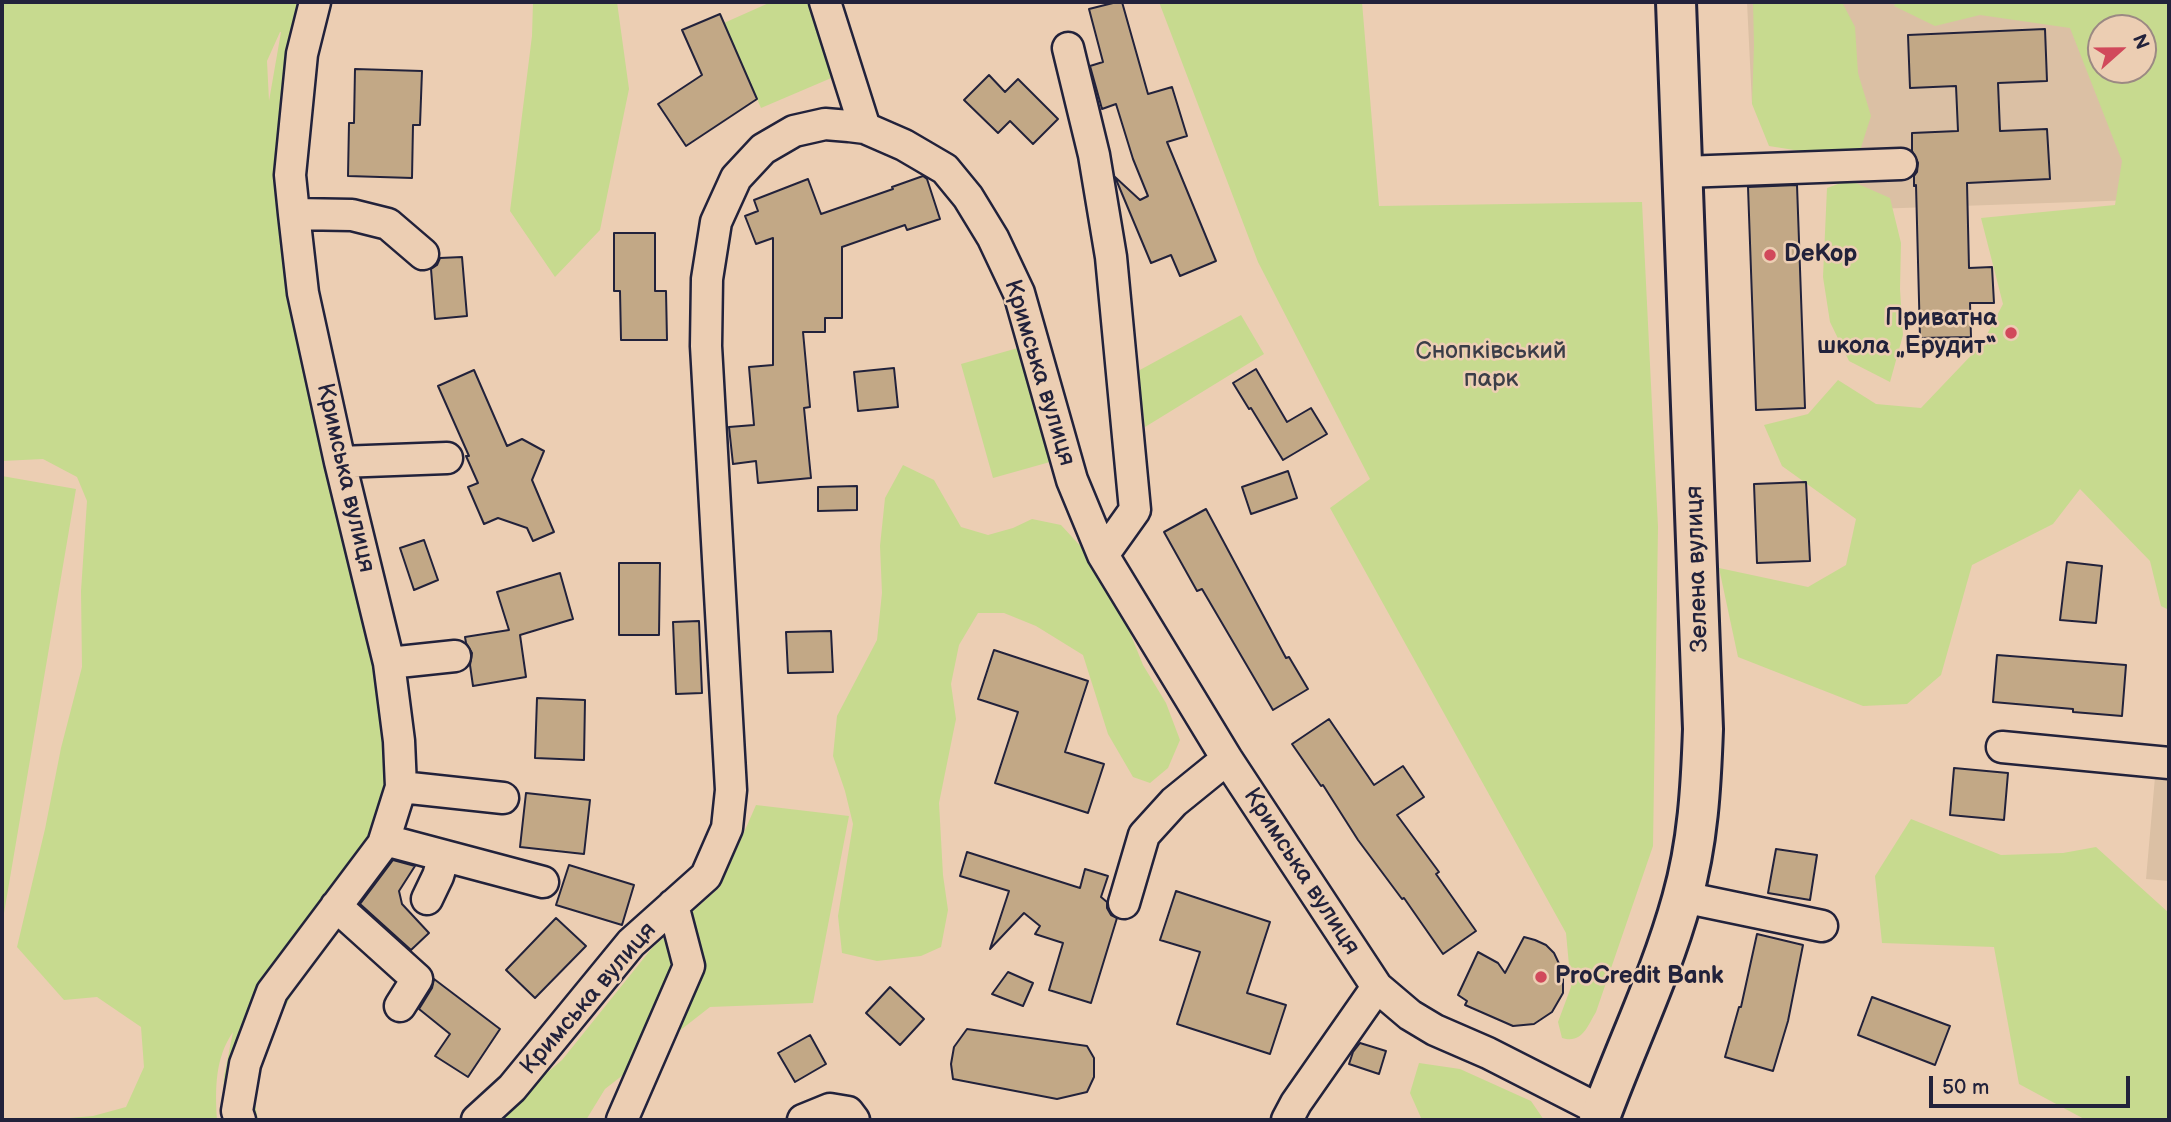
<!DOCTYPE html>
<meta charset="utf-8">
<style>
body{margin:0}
#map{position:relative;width:2171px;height:1122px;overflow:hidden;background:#ecceb3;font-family:"Balsamiq Sans",sans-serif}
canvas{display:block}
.frame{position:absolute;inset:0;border:4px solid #22223b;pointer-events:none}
.north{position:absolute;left:2087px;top:14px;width:70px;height:70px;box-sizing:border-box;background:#ecceb3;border:2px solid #9b8983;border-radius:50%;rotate:69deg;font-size:19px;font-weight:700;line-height:28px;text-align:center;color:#22223b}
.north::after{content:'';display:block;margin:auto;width:24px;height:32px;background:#d1495b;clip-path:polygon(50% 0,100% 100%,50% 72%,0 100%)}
.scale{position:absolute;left:1929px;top:1076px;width:201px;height:32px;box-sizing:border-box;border:4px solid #22223b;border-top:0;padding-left:9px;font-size:21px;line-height:24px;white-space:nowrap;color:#22223b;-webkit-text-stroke:5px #ecceb3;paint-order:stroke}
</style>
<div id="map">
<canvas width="2171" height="1122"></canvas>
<div class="frame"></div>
<div class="north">N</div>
<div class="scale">50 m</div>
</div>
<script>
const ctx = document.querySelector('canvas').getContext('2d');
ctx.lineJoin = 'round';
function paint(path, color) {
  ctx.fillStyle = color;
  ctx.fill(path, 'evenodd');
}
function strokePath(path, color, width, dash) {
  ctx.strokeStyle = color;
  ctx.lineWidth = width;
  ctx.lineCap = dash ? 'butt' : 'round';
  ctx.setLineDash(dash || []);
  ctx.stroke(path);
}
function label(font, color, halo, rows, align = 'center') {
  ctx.font = font + ' "Balsamiq Sans",sans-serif';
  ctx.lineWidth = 5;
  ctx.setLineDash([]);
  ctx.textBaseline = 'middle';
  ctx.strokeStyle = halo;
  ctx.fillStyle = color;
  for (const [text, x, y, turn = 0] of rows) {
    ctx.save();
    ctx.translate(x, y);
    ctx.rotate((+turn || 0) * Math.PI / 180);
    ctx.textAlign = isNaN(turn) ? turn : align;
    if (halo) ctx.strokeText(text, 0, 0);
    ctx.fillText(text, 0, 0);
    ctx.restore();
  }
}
paint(new Path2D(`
 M 1747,2 L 2159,2 L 2164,199 L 1844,210 L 1840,106 L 1752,104 ZM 2101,28 L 2143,28 L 2143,70 L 2101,70 Z
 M 2155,777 L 2169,779 L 2169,881 L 2146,879 Z`), '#dbc0a4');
paint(new Path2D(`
 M 2,2 L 324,2 L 297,178 L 312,294 L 408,760 L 403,831 L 303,973 L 268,1040 L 253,1093 L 258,1120 L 222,1120 L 224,1076 L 233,1032 C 215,1058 215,1089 217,1120 L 47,1120 L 93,1116 L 126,1107 L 144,1067 L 141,1027 L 97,997 L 64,1000 L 17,947 L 45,829 L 61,748 L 82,667 L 81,591 L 87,501 L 77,477 L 43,459 L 2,461 ZM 280,32 L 281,32 L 269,101 L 267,61 Z
 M 533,2 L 617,2 L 629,89 L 600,230 L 555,277 L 510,211 L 532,36 Z
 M 771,2 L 814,2 L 836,76 L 761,108 L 724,23 Z
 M 1159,2 L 1362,2 L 1379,206 L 1642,202 L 1658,527 L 1653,846 L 1596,1012 C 1587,1027 1582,1044 1562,1038 L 1558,1022 L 1571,987 L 1566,933 L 1330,508 L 1370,479 L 1258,262 Z
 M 1753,2 L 1842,2 L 1855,27 L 1858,73 L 1871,116 L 1857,160 L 1769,146 L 1752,104 L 1754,45 Z
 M 1896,2 L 2169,2 L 2169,610 L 2161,606 L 2150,561 L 2080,489 L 2053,524 L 1972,565 L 1941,675 L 1907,704 L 1863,706 L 1738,657 L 1719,568 L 1808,587 L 1846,565 L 1856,519 L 1782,466 L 1764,425 L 1808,414 L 1838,380 L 1876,404 L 1921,408 L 1982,344 L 2003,304 L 1981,218 L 2115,205 L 2122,161 L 2070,28 L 1980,15 L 1935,26 L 1894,6 ZM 2101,28 L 2143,28 L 2143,70 L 2101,70 Z
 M 1849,180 L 1890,198 L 1901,243 L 1900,289 L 1903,335 L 1890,382 L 1849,361 L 1830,322 L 1823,277 L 1827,188 Z
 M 1241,315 L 1264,354 L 1145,427 L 1138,371 Z
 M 1025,346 L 1057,460 L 993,478 L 961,364 Z
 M 903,465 L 934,480 L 961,527 L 988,535 L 1013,528 L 1032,519 L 1061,525 L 1085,551 L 1118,603 L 1143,665 L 1166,703 L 1180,740 L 1168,768 L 1150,783 L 1133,777 L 1108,734 L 1083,655 L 1036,626 L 1004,613 L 978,613 L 959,645 L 951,684 L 956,719 L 939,803 L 943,875 L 948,910 L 941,947 L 921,956 L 877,961 L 842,953 L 838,916 L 853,824 L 845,791 L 833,756 L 837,716 L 877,640 L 882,593 L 880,546 L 885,498 Z
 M 2,476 L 76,489 L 2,925 Z
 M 756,805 L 849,816 L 813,1003 L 710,1007 L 605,1089 L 586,1120 L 492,1120 L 562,1060 L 652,948 L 720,887 Z
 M 1911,819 L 2001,855 L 2063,853 L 2096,847 L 2169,913 L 2169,1120 L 2086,1120 L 2019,1084 L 1994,947 L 1882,943 L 1875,876 Z
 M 1419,1063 L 1460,1069 L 1522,1097 L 1531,1101 L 1544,1120 L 1422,1120 L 1410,1093 Z`), '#c7da8f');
const building = new Path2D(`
 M 1117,2 L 1122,2 L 1148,94 L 1172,87 L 1187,136 L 1167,142 L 1216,261 L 1180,276 L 1171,255 L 1151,263 L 1115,177 L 1140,200 L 1148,196 L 1133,159 L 1116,104 L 1102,109 L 1090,66 L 1103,62 L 1089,9 Z
 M 720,14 L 757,99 L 686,146 L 658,104 L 702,75 L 682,30 Z
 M 2045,29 L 2047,81 L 1998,83 L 2000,131 L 2047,129 L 2050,179 L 1967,183 L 1969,268 L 1992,267 L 1994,303 L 1970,303 L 1971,337 L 1920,338 L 1916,185 L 1914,186 L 1914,176 L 1917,172 L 1918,163 L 1912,151 L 1912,133 L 1958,131 L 1956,86 L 1910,88 L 1908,35 Z
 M 355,69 L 422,71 L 420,125 L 413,125 L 412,178 L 348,176 L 349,123 L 354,123 Z
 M 989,75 L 1005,92 L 1018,79 L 1058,119 L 1033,144 L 1010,121 L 998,133 L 964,100 Z
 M 923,176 L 927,179 L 940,219 L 907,230 L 905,225 L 842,247 L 842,318 L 825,318 L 825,332 L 803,332 L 810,407 L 804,408 L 811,478 L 758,483 L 756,461 L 733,464 L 729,427 L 754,425 L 749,367 L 773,365 L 773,238 L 756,244 L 745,216 L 758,211 L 754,200 L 808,179 L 821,214 L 893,189 L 892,187 Z
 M 1797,185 L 1805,408 L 1756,410 L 1748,187 Z
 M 614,233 L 655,233 L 655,291 L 666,291 L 667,340 L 621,340 L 620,291 L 614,291 Z
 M 462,257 L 467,316 L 435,319 L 431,269 L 437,265 L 440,258 Z
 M 894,368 L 898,407 L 858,411 L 854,372 Z
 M 1256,369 L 1287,422 L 1311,408 L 1327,434 L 1283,460 L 1251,408 L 1249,409 L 1233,383 Z
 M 474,370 L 507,446 L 522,439 L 544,451 L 532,480 L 554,532 L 533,541 L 527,528 L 498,518 L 484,524 L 468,487 L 478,483 L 466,456 L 469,456 L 438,386 Z
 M 1288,471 L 1297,498 L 1251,514 L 1242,487 Z
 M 1806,482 L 1810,561 L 1757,563 L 1754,484 Z
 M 857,486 L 857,510 L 818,511 L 818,487 Z
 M 1206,509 L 1286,658 L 1289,657 L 1308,689 L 1273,710 L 1202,589 L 1197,591 L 1164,532 Z
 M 424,540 L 438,580 L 414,590 L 400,548 Z
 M 2067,562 L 2102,566 L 2096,623 L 2060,620 Z
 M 619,563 L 660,563 L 659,635 L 619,635 Z
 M 560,573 L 573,619 L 520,635 L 526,677 L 473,686 L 470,665 L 472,653 L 466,643 L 465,637 L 509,630 L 497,592 Z
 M 699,621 L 702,693 L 676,694 L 673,622 Z
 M 831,631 L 833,672 L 788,673 L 786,632 Z
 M 994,650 L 1088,681 L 1065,752 L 1104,764 L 1088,813 L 995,783 L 1018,712 L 978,699 Z
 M 1997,655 L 2126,665 L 2122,716 L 2073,712 L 2073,709 L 1993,702 Z
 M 537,698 L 585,700 L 584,760 L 535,758 Z
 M 1329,719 L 1374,785 L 1403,766 L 1424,797 L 1397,815 L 1439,872 L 1436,874 L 1476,931 L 1443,954 L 1404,898 L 1402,899 L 1358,840 L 1323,785 L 1321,786 L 1292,744 Z
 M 1954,768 L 2008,773 L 2004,820 L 1950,815 Z
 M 526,793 L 590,800 L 584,854 L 520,847 Z
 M 1776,849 L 1817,855 L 1810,900 L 1768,893 Z
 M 967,852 L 1080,888 L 1085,869 L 1108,876 L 1101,897 L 1107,902 L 1107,908 L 1111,915 L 1117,918 L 1091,1003 L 1049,990 L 1063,943 L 1035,934 L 1040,926 L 1024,913 L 990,949 L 1009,891 L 960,876 Z
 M 393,860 L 415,866 L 399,891 L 402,904 L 429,933 L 411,950 L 360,904 Z
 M 569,865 L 634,885 L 622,925 L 556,905 Z
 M 1176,891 L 1270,922 L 1247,993 L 1286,1005 L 1270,1054 L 1177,1024 L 1200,952 L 1160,940 Z
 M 556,918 L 586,946 L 535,998 L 506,970 Z
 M 1757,934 L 1803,945 L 1788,1021 L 1773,1071 L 1725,1057 L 1739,1007 L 1741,1007 Z
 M 1524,937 L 1535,940 L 1546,945 L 1554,953 L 1563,972 L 1563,993 L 1552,1012 L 1534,1024 L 1513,1026 L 1465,1005 L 1467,1001 L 1458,995 L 1478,952 L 1498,963 L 1505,973 Z
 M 1008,972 L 1033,983 L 1023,1006 L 992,994 Z
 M 434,979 L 500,1029 L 468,1077 L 435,1056 L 450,1034 L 419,1009 L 432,988 Z
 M 890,987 L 924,1019 L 900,1045 L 866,1013 Z
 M 1872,997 L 1950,1026 L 1935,1065 L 1858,1035 Z
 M 967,1029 L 1087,1046 L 1094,1058 L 1094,1077 L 1087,1092 L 1057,1099 L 953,1079 L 951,1064 L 954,1047 Z
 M 810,1035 L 826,1064 L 795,1082 L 778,1053 Z
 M 1360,1043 L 1386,1051 L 1379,1074 L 1349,1064 L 1353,1052 Z`);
paint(building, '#c2a886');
strokePath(building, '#22223b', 2);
const minor = new Path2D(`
 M 825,2 L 865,128
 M 1068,48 L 1094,155 L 1111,257 L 1135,510 L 1103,555
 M 1683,172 L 1901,164
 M 294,214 L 352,215 L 388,224 L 423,254
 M 340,462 L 447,458
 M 389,663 L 455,656
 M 2002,747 L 2169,763
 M 401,787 L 503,798
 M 385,840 L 543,882
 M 1683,897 L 1822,926
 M 427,899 L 438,876 L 444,856
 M 1124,903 L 1144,835 L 1174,802 L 1227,759
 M 336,906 L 417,979 L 400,1006
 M 240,1120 L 237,1111 L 245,1064 L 272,992 L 383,844 L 401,787 L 399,741 L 389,663 L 340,462 L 303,293 L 294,214 L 290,175 L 302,54 L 315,2
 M 477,1120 L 512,1088 L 631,943 L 706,876 L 727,828 L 731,790 L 706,346 L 707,279 L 716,222 L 736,178 L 763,149 L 794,131 L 825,124 L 849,126 L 865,128 L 904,145 L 945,169 L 968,197 L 993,238 L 1019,293 L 1072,480 L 1103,555 L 1227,759 L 1377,987 L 1410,1015 L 1435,1030 L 1488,1053 L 1602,1111
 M 622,1120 L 689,966 L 673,905
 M 803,1120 L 830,1109 L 848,1112 L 854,1120
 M 1287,1120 L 1296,1103 L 1377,987`);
const major = new Path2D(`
 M 1599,1120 C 1626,1046 1661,975 1682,899 C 1698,843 1701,786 1703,729 L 1676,2`);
strokePath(minor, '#22223b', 35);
strokePath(major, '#22223b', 44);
strokePath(minor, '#ecceb3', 30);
strokePath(major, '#ecceb3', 38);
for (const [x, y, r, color] of [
 [1770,255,7,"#d1495b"],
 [2011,333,7,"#d1495b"],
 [1541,977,7,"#d1495b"]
]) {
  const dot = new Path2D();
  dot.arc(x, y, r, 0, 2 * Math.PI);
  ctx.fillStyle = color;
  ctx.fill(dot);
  strokePath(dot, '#ecceb3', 2.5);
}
label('bold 24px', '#22223b', '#ecceb3', [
 ["DeKop",1784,255],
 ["Приватна",1997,319,"right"],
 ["школа „Ерудит“",1997,347,"right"],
 ["ProCredit Bank",1555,977]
], 'left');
label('24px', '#3b3e48', '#ecceb3', [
 ["Снопківський",1491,352],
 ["парк",1491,380]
]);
label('24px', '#22223b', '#ecceb3', [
 ["Кримська вулиця",1039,373,73],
 ["Кримська вулиця",345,478,77],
 ["Зелена вулиця",1698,569,-92],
 ["Кримська вулиця",1301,872,57],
 ["Кримська вулиця",589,999,-49]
]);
</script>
